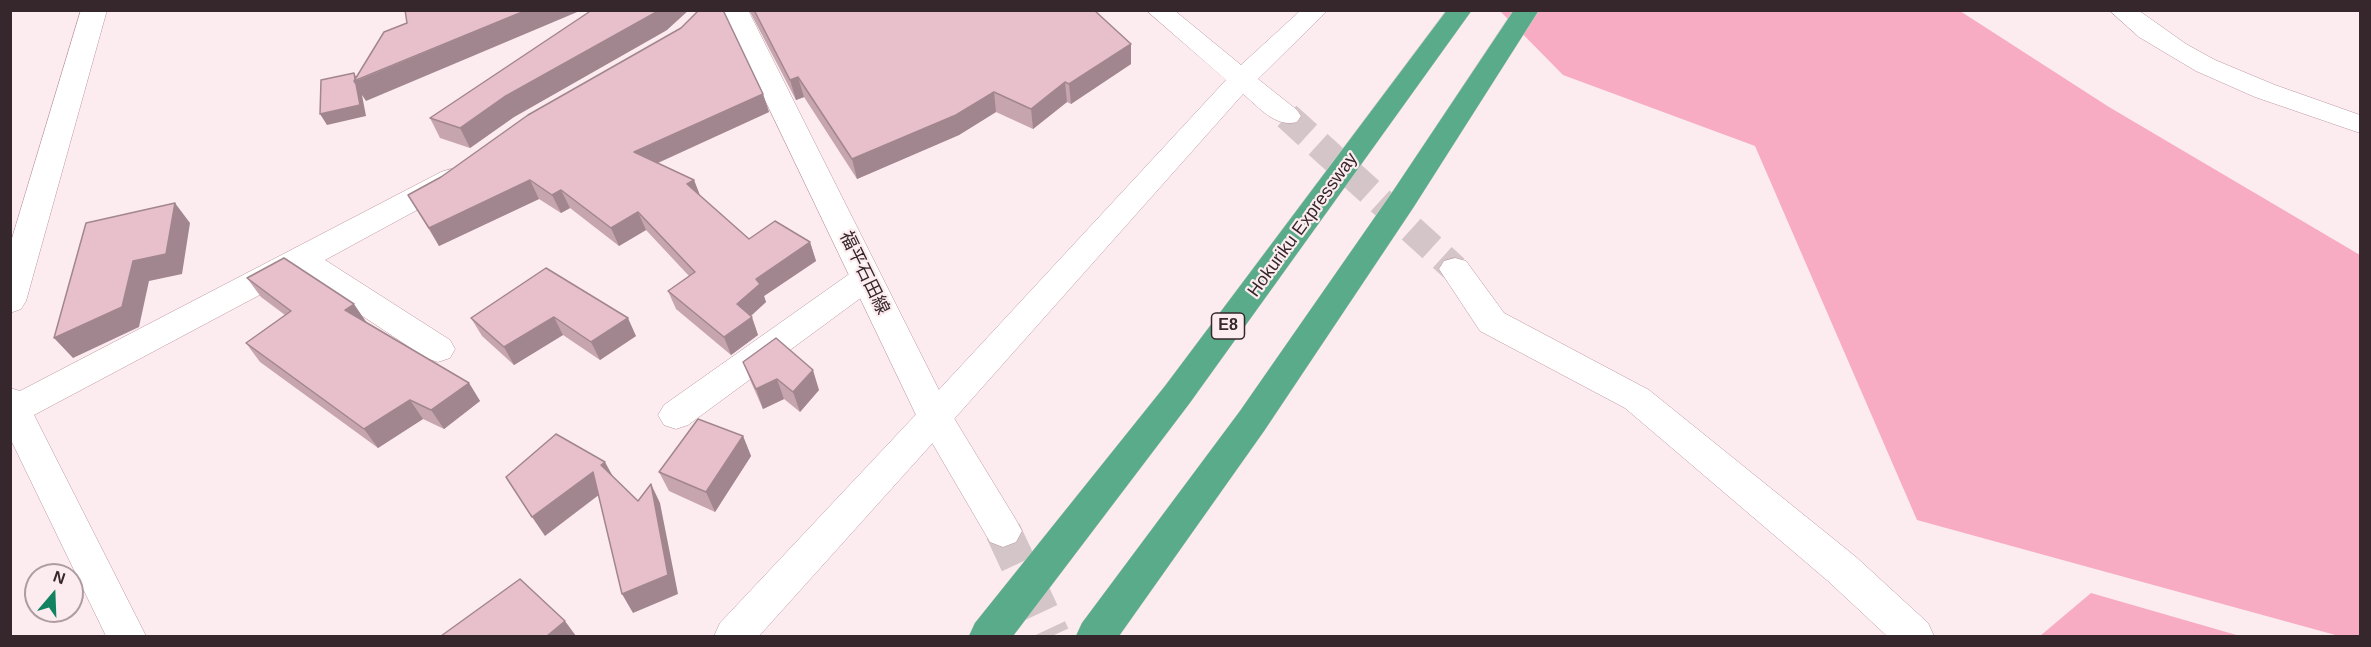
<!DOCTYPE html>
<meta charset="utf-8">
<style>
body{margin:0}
#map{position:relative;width:2371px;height:647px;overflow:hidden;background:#fcecf0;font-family:Helvetica,sans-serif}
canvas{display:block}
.frame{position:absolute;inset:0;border:12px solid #36272c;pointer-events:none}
.north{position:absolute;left:24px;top:563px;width:60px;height:60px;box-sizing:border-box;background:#fcecf0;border:2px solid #ad9da2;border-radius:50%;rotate:19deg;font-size:16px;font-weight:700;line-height:24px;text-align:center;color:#36272c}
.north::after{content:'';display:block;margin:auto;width:21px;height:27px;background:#138260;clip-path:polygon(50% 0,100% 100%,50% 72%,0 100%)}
</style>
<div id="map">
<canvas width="2371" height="647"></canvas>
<div class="frame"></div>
<div class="north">N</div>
</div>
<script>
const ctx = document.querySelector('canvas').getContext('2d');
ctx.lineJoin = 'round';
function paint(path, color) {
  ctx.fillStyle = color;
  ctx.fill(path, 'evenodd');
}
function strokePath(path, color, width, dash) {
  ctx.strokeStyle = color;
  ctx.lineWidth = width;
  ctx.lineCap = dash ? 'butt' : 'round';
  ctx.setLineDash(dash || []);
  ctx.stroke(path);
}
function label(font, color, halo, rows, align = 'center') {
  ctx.font = font + ' Helvetica,"Noto Sans JP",sans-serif';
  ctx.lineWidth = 4.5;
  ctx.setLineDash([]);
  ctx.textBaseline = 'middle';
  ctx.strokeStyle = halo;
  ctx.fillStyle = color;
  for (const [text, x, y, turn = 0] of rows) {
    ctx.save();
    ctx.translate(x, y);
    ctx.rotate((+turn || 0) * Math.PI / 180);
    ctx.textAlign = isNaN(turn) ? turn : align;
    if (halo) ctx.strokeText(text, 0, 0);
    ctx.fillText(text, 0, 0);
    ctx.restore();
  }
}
paint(new Path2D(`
 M 1500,11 L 1960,11 L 2109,107 L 2360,255 L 2360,636 L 2339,636 L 1917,520 L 1755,146 L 1563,75 Z
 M 2091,593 L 2240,636 L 2040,636 Z`), '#f7acc3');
strokePath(new Path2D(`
 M 1287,116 L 1455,269`), '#d4c5c9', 28, [28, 14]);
strokePath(new Path2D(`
 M 1003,531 L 1052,636`), '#d4c5c9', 36, [36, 18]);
const minor = new Path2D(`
 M 81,10 L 107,10 L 26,301 L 21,309 L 10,313 L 10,245 Z
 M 1146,10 L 1174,10 L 1241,65 L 1301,10 L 1328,10 L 1258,79 L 1297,110 L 1301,116 L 1297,122 C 1275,128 1259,107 1243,94 L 947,427 L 935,431 L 923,427 L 917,417 L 923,407 L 1226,80 Z
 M 2109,10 L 2138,10 L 2186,44 L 2215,60 L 2275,85 L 2360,115 L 2360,133 L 2255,97 L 2196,71 L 2139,37 Z
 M 451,169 L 461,172 L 466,179 L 461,186 L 325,260 L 450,340 L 455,349 L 450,358 L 438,362 L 426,358 L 299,274 L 34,415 L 146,636 L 106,636 L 10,438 L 10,388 L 20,391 L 441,172 Z
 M 1455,258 L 1466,261 L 1504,313 L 1649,390 L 1856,557 L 1928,623 L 1934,636 L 1887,636 L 1828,581 L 1625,408 L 1480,331 L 1439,269 L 1444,261 Z
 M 866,267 L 877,270 L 882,278 L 877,286 L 688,425 L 676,429 L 664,425 L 658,415 L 664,405 L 855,270 Z`);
const tertiary = new Path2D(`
 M 935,403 L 947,407 L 953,417 L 947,427 L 759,636 L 714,636 L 720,623 L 923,407 Z`);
const secondary = new Path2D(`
 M 722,10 L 748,10 L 949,410 L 1016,520 L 1022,531 L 1016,542 L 1003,547 L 990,542 L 917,417 Z`);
const motorway = new Path2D(`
 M 1447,10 L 1472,10 L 1189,404 L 1013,636 L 969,636 L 975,623 L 1165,386 Z
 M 1514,10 L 1539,10 L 1413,208 L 1264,431 L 1119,636 L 1076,636 L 1082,623 L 1240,411 L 1391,194 Z`);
strokePath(minor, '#bc97a1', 1);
strokePath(tertiary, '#bc97a1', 1);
strokePath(secondary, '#bc97a1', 1);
strokePath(motorway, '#d3cfd1', 1);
paint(minor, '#fff');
paint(tertiary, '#fff');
paint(secondary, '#fff');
paint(motorway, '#59ab8a');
paint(new Path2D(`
 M 749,10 L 1094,10 L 1131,44 L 1131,64 L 1071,104 L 1067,102 L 1033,129 L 996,112 L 959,135 L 857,179 L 804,97 L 796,100 Z
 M 681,28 L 763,94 L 769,112 L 658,163 L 694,180 L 700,196 L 749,239 L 810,242 L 816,261 L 764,296 L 766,302 L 751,316 L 758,335 L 731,355 L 676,309 L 668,291 L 689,276 L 646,230 L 619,246 L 570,208 L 561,213 L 539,199 L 439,246 L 408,195 L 441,177 Z
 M 667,30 L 514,117 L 470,148 L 440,138 L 430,118 Z
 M 546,268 L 636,336 L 600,360 L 563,335 L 514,365 L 482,336 L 471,318 Z
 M 247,278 L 367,323 L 469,383 L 480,401 L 444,429 L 423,419 L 378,448 L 260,362 L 246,343 L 285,315 L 261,297 Z
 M 743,362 L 819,390 L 800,412 L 784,399 L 763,409 L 751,382 Z
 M 743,436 L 751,456 L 715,512 L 669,491 L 659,472 Z`), '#c7a5af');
paint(new Path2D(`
 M 527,10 L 582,10 L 366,101 L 362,95 L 366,116 L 327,125 L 320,114 L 354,81 L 354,73 L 358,80 Z
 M 660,10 L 689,10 L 667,30 L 514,117 L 470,148 L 460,128 L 504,97 Z
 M 1131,44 L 1131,64 L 1071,104 L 1069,84 Z
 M 798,77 L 804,97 L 796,100 L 790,80 Z
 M 1065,82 L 1067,102 L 1033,129 L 1031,109 Z
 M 994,92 L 996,112 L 959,135 L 857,179 L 852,159 Z
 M 763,94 L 769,112 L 642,170 L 634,152 Z
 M 530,180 L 539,199 L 439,246 L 429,228 Z
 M 694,180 L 701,198 L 687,184 Z
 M 561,190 L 570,208 L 561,213 L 552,195 Z
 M 175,203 L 190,223 L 182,274 L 149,281 L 139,327 L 73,358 L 54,338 L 133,261 Z
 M 638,212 L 646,230 L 619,246 L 611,228 Z
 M 810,242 L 816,261 L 764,296 L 766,302 L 744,322 L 737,304 L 756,279 Z
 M 354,304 L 367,323 L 345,310 Z
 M 554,317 L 563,335 L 514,365 L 504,347 Z
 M 752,317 L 758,335 L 731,355 L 724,337 Z
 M 628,318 L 636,336 L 600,360 L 591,342 Z
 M 813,370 L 819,390 L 800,412 L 793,392 Z
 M 777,379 L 784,399 L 763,409 L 756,389 Z
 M 469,383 L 480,401 L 444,429 L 431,410 Z
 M 410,400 L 423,419 L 378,448 L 364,429 Z
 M 743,436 L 751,456 L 715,512 L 706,492 Z
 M 605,462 L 616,482 L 601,465 Z
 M 593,472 L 604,491 L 545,536 L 532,517 Z
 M 651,484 L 660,503 L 678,594 L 633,613 L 622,594 Z
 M 565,621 L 576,636 L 547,636 Z`), '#a2868f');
const building = new Path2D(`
 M 405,10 L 527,10 L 354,81 L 384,32 L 407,23 Z
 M 592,10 L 660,10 L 504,97 L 460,128 L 430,118 Z
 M 699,10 L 723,10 L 763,94 L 634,152 L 694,180 L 687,184 L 749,239 L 775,221 L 810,242 L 756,279 L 760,284 L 737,304 L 752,317 L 724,337 L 668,291 L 695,272 L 638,212 L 611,228 L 561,190 L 552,195 L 530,180 L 429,228 L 408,195 L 441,177 L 528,115 L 681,28 Z
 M 754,10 L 1094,10 L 1131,44 L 1069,84 L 1065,82 L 1031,109 L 994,92 L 956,115 L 852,159 L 798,77 L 790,80 Z
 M 354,73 L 355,79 L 354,81 L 356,84 L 360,105 L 320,114 L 321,80 Z
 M 175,203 L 166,254 L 133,261 L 122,307 L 54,338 L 86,223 Z
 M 284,258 L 354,304 L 345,310 L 469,383 L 431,410 L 410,400 L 364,429 L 246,343 L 291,311 L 247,278 Z
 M 546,268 L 628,318 L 591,342 L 554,317 L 504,347 L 471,318 Z
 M 776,338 L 813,370 L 793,392 L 777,379 L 756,389 L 743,362 Z
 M 698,419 L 743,436 L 706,492 L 659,472 Z
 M 556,434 L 605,462 L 601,465 L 638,501 L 651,484 L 668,575 L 622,594 L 593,472 L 532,517 L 506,477 Z
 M 520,579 L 565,621 L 547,636 L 441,636 Z`);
paint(building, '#e7c0cc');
strokePath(building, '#a2868f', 1.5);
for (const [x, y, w] of [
 [1228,326,33]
]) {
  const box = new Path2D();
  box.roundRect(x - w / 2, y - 13, w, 26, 4.5);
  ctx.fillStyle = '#fcecf0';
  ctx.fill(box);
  strokePath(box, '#36272c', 1.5);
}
label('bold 16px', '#36272c', null, [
 ["E8",1228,326]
]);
label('18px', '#36272c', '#fcecf0', [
 ["Hokuriku Expressway",1303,225,-54],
 ["福平石田線",864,273,64]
]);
</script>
